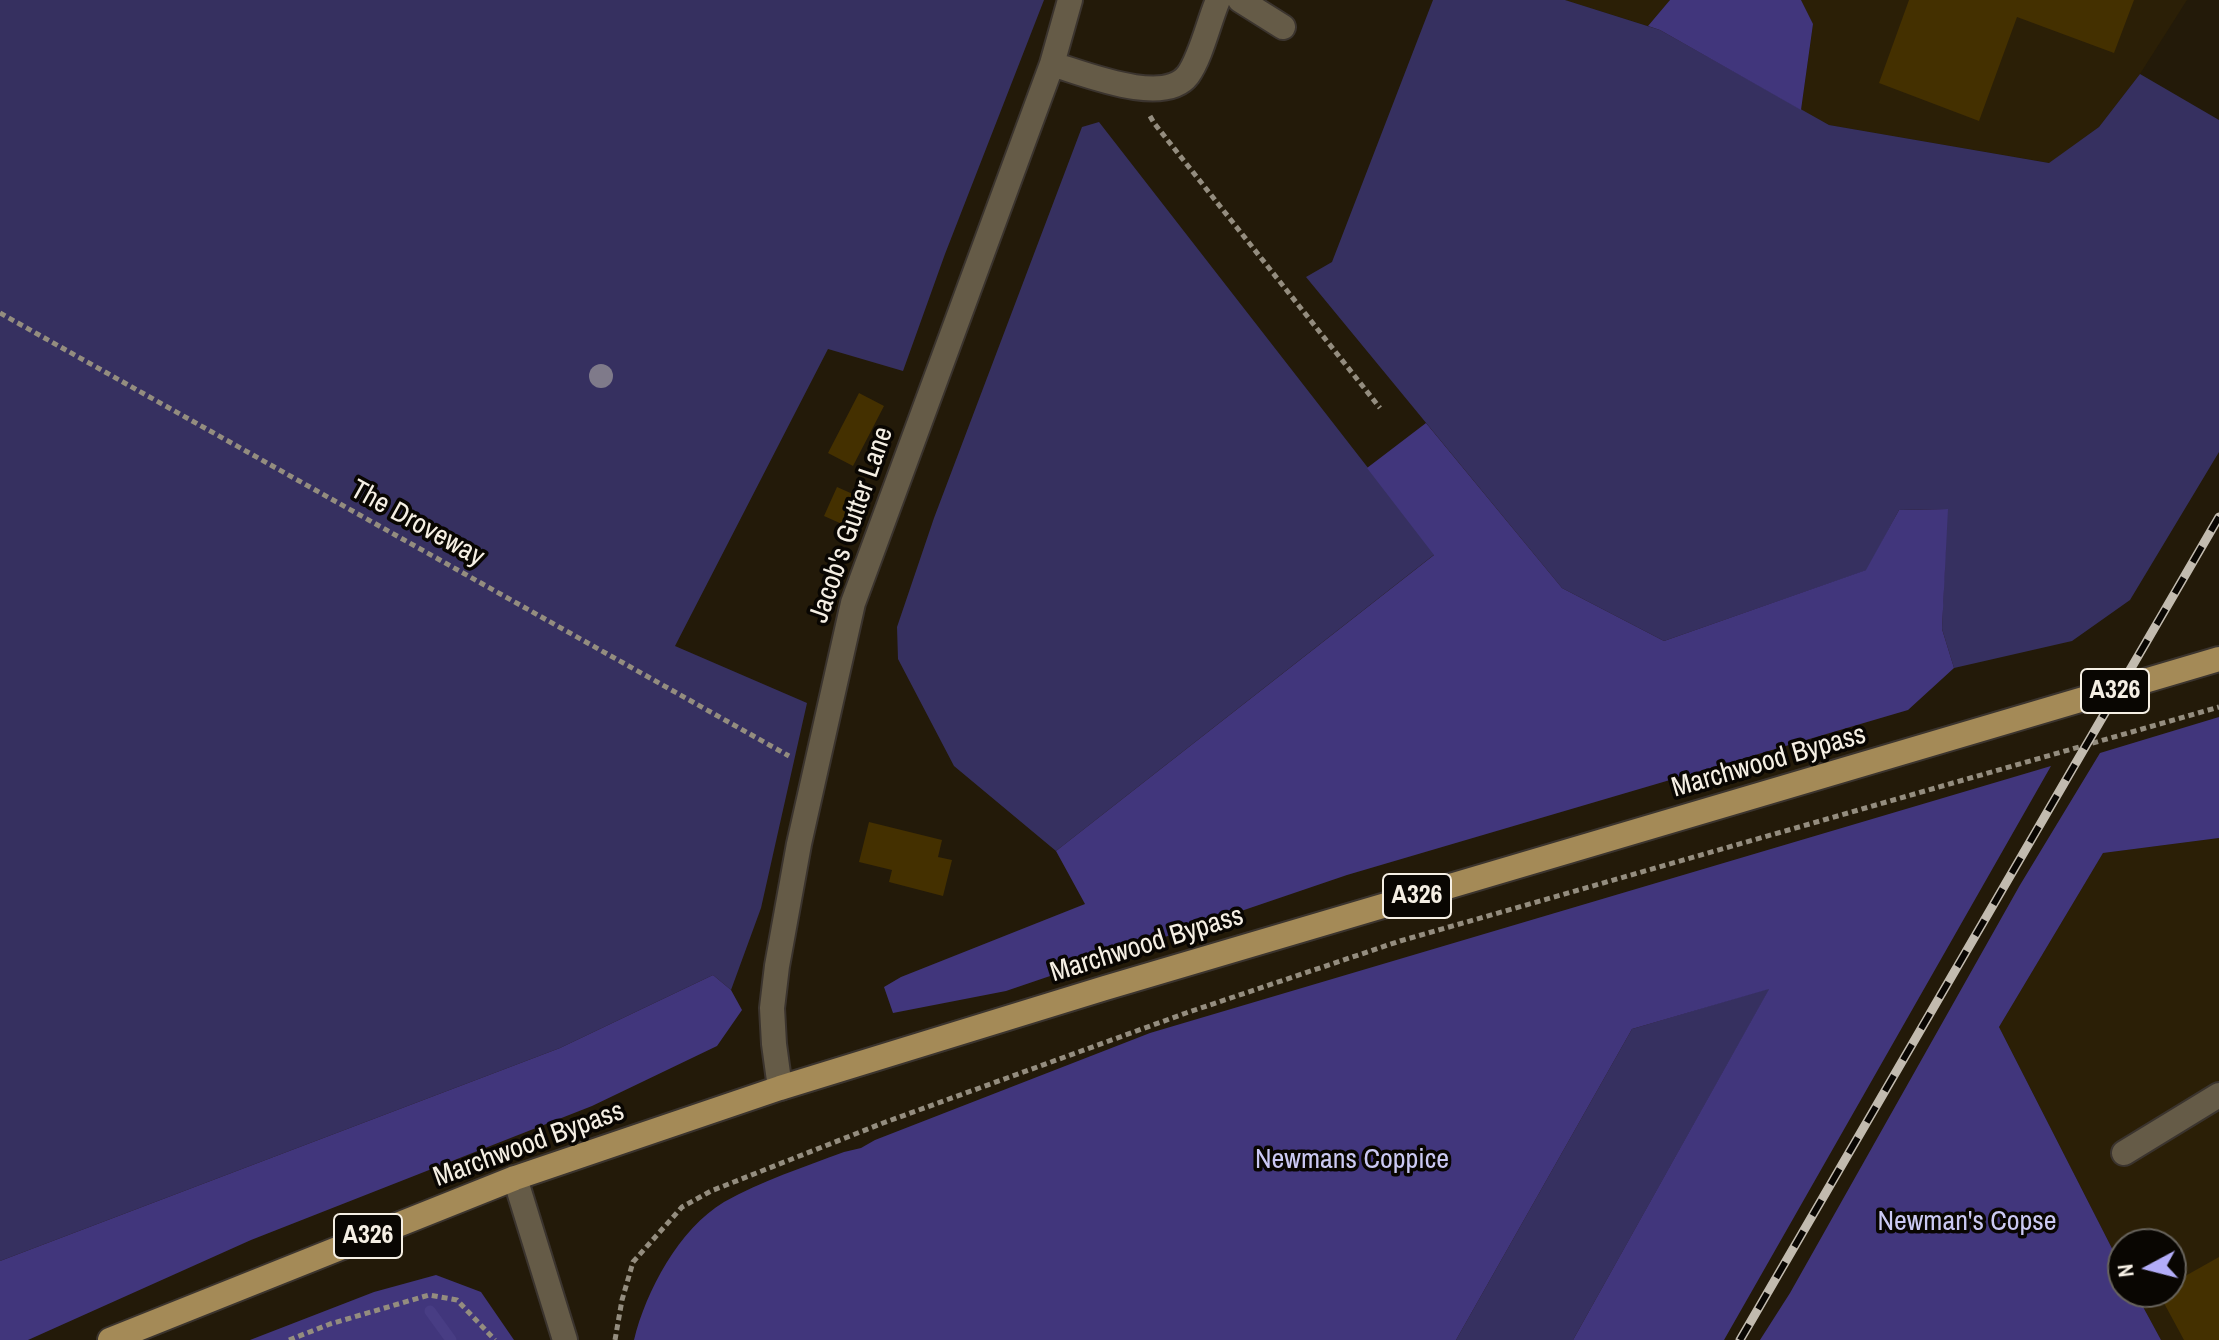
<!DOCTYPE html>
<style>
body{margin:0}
#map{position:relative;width:2219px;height:1340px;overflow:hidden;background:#231a09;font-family:"Archivo Narrow",sans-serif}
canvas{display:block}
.north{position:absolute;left:2107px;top:1228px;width:80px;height:80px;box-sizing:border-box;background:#090602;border:2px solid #67635c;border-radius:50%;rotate:263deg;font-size:22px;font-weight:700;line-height:32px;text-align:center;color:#f5efe4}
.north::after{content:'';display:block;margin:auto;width:28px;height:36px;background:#b3adf9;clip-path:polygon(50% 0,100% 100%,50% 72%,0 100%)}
</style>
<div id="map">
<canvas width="2219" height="1340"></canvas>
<div class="north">N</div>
</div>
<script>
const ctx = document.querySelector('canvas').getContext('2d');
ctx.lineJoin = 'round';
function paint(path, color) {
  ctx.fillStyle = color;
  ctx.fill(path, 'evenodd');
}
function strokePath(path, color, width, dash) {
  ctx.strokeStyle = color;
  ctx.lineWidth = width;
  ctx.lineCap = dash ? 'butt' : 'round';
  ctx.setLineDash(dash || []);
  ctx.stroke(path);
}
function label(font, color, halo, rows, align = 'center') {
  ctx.font = font + ' "Archivo Narrow",sans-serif';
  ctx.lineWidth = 7;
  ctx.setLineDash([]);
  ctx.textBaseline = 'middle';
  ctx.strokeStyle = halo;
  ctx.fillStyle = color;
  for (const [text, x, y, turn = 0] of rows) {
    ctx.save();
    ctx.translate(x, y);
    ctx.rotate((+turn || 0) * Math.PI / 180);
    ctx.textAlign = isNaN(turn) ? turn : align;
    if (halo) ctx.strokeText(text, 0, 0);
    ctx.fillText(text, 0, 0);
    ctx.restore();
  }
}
paint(new Path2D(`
 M 1565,0 L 1670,0 L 1648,26 Z
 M 1801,0 L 2187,0 L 2140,74 L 2099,127 L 2050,163 L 1829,125 L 1801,110 L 1813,25 Z
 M 2219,838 L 2219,1340 L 2161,1340 L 2135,1292 L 2171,1292 L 2171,1244 L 2123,1244 L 2123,1270 L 1999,1027 L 2103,853 Z`), '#2b1f06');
paint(new Path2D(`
 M 0,0 L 1044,0 L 945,254 L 903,371 L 828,349 L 675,646 L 807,703 L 761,908 L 731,990 L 713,975 L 560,1048 L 0,1261 Z
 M 1433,0 L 1565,0 L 1660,30 L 1829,125 L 2049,163 L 2099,127 L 2140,74 L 2219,120 L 2219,452 L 2130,600 L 2072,641 L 1954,668 L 1942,629 L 1947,509 L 1899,510 L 1867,570 L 1664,641 L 1562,588 L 1306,277 L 1332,262 Z
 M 1099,122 L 1435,554 L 1056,851 L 954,766 L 898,659 L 897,627 L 934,518 L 1082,127 Z
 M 1770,988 L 1573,1340 L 1456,1340 L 1632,1029 Z`), '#363060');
paint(new Path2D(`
 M 1670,0 L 1801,0 L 1813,24 L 1801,110 L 1660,30 L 1648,26 Z
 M 1426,423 L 1562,588 L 1664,641 L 1866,570 L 1899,510 L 1948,509 L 1942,629 L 1954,668 L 1908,710 L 1347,875 L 1006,991 L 893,1013 L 884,987 L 901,977 L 1085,904 L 1056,851 L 1434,555 L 1367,468 Z
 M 2219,717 L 2219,838 L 2103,853 L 1999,1027 L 2123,1270 L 2123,1292 L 2135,1292 L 2161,1340 L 1760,1340 L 1790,1293 L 2020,885 L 2100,753 Z
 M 2051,766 L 1724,1340 L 1573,1340 L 1769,989 L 1632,1029 L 1456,1340 L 634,1340 C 646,1291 679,1229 724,1202 C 761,1181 804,1167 844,1152 L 861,1148 L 875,1140 L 1150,1033 Z
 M 713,975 L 731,990 L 742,1010 L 717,1046 L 592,1106 L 251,1240 L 28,1340 L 0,1340 L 0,1261 L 560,1048 Z
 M 436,1275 L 481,1292 L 514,1340 L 250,1340 L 374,1292 Z`), '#41367c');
strokePath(new Path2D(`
 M 430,1311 L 451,1340`), '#483d84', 11);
paint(new Path2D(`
 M 1909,0 L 2134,0 L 2114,53 L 2017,17 L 1979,121 L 1879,83 Z
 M 859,393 L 884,406 L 853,466 L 828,453 Z
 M 837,487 L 855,495 L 842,524 L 824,516 Z
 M 869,822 L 942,840 L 938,857 L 952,860 L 943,896 L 889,882 L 892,870 L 859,862 Z
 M 2219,1257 L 2219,1340 L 2184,1340 L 2158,1292 L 2171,1292 L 2171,1284 Z`), '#443000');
const minor = new Path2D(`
 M 1240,0 L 1283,27
 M 1052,64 C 1083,73 1164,107 1188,75 C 1201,57 1209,21 1218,0
 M 780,1088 L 774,1044 L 772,1008 L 777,966 L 799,844 L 853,603 L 1052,64 L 1070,0
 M 2124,1153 L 2219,1095
 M 515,1178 L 565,1340`);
const major = new Path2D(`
 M 110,1340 L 515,1178 L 780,1088 L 1105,988 L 2219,659`);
strokePath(minor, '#3b342e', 28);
strokePath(major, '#3b342e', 28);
strokePath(new Path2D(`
 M 1150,116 L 1154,123 L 1380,408
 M 0,313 L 789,756
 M 289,1340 L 330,1324 L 429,1295 L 457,1300 L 495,1340
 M 615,1340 L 622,1300 L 633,1262 L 682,1207 L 711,1191 L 883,1123 L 1186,1013 L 1400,941 L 2219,707`), '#948d7f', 5, [6, 4]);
strokePath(minor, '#655b47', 24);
strokePath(major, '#a48a57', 24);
const rail = new Path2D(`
 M 1740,1340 L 2219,517`);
strokePath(rail, '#c2bbaf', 9);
strokePath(rail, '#090602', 6, [18]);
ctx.fillStyle = '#7f7a8a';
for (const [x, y] of [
 [601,376]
]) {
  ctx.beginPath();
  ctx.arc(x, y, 12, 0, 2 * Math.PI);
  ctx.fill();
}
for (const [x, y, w] of [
 [2115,691,68],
 [1417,896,68],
 [368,1236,68]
]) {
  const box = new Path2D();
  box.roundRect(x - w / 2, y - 22, w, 44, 6);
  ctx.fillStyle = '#090602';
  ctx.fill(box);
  strokePath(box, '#f5efe4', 2);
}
label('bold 26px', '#f5efe4', null, [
 ["A326",2115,691],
 ["A326",1417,896],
 ["A326",368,1236]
]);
label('28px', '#f5efe4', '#090602', [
 ["The Droveway",417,524,29],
 ["Jacob's Gutter Lane",852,525,-71],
 ["Marchwood Bypass",1769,762,-16],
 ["Marchwood Bypass",1147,945,-17],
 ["Marchwood Bypass",529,1145,-20]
]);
label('28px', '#cbc9f3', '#090602', [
 ["Newmans Coppice",1352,1160],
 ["Newman's Copse",1967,1222]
]);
</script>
